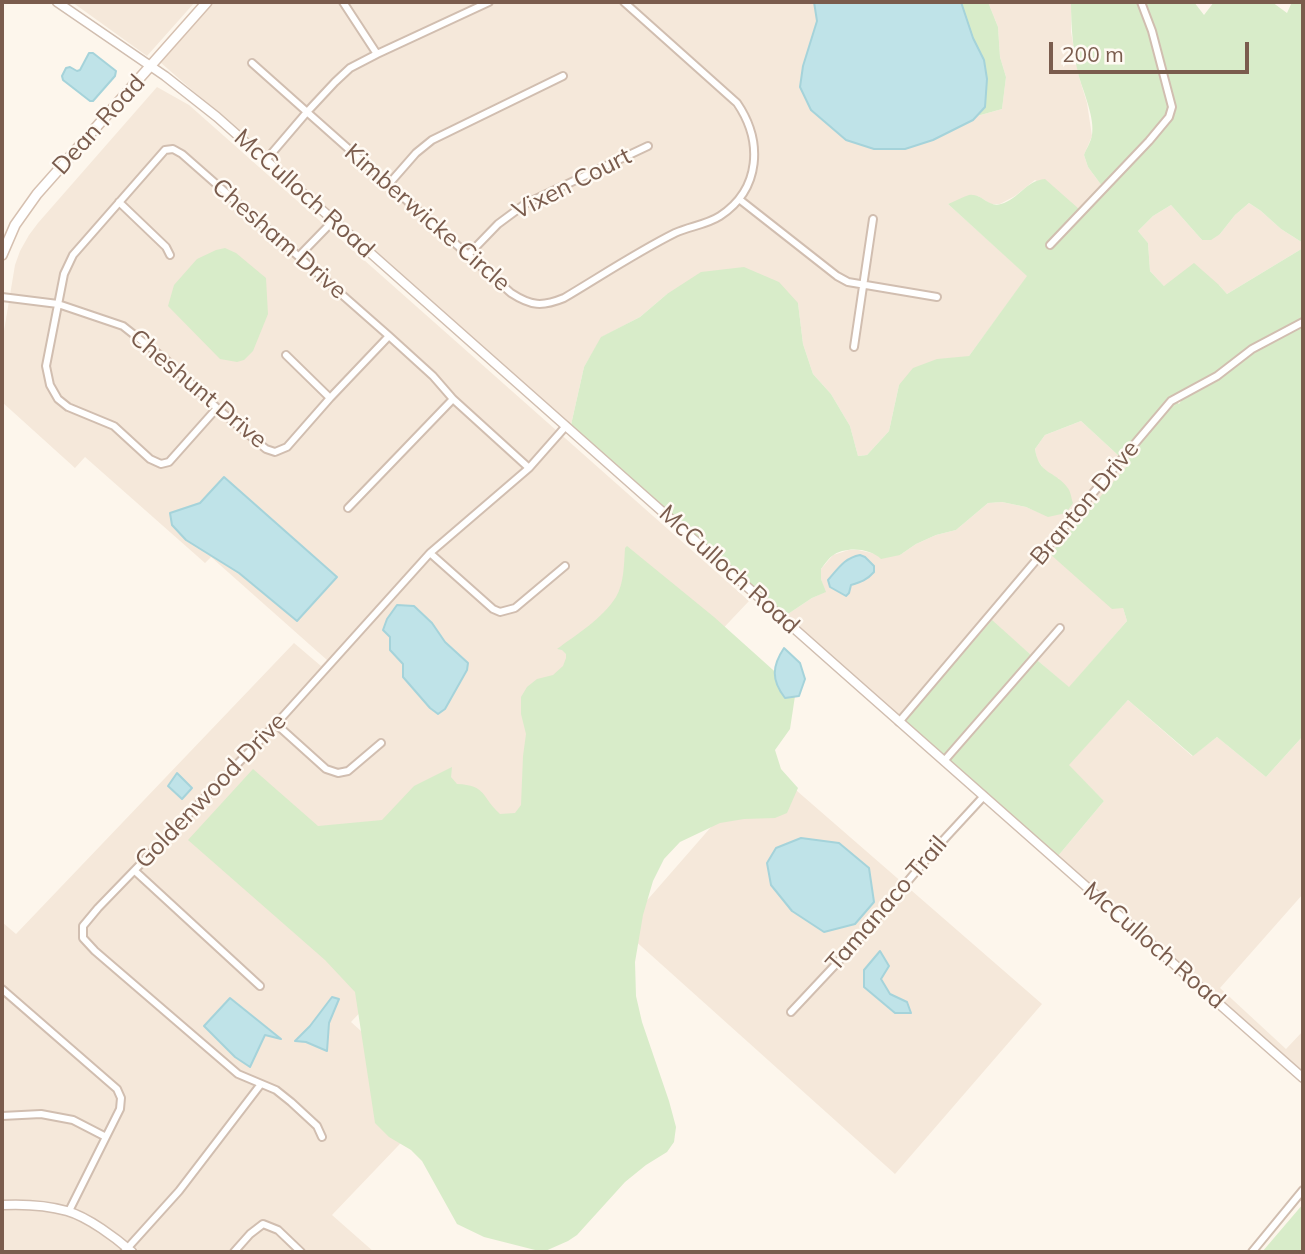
<!DOCTYPE html>
<style>
body{margin:0}
#map{position:relative;width:1305px;height:1254px;overflow:hidden;background:#fdf6ec;font-family:Mulish,sans-serif}
canvas{display:block}
.frame{position:absolute;inset:0;border:4px solid #7a5c4d;pointer-events:none}
.scale{position:absolute;left:1049px;top:42px;width:200px;height:32px;box-sizing:border-box;border:4px solid #7a5c4d;border-top:0;padding-left:9px;font-size:21px;line-height:24px;white-space:nowrap;color:#7a5c4d;-webkit-text-stroke:5px #fffaf3;paint-order:stroke}
</style>
<div id="map">
<canvas width="1305" height="1254"></canvas>
<div class="frame"></div>
<div class="scale">200 m</div>
</div>
<script>
const ctx = document.querySelector('canvas').getContext('2d');
ctx.lineJoin = 'round';
function paint(path, color) {
  ctx.fillStyle = color;
  ctx.fill(path, 'evenodd');
}
function strokePath(path, color, width, dash) {
  ctx.strokeStyle = color;
  ctx.lineWidth = width;
  ctx.lineCap = dash ? 'butt' : 'round';
  ctx.setLineDash(dash || []);
  ctx.stroke(path);
}
function label(font, color, halo, rows, align = 'center') {
  ctx.font = font + ' Mulish,sans-serif';
  ctx.lineWidth = 5;
  ctx.setLineDash([]);
  ctx.textBaseline = 'middle';
  ctx.strokeStyle = halo;
  ctx.fillStyle = color;
  for (const [text, x, y, turn = 0] of rows) {
    ctx.save();
    ctx.translate(x, y);
    ctx.rotate((+turn || 0) * Math.PI / 180);
    ctx.textAlign = isNaN(turn) ? turn : align;
    if (halo) ctx.strokeText(text, 0, 0);
    ctx.fillText(text, 0, 0);
    ctx.restore();
  }
}
paint(new Path2D(`
 M 72,2 L 195,2 L 147,56 Z
 M 212,2 L 339,2 L 371,53 L 349,65 L 333,79 L 307,107 L 251,58 L 247,64 L 302,113 L 266,155 L 160,62 Z
 M 347,2 L 480,2 L 378,50 Z
 M 497,2 L 618,2 L 726,98 L 742,118 L 748,131 L 751,158 L 745,181 L 736,197 L 719,212 L 708,218 L 674,230 L 563,294 L 551,300 L 534,300 L 523,296 L 513,290 L 474,254 L 500,226 L 527,207 L 652,148 L 650,141 L 524,201 L 496,221 L 469,250 L 394,184 L 419,155 L 433,143 L 567,78 L 565,71 L 430,136 L 414,150 L 388,180 L 312,112 L 337,84 L 352,71 L 378,57 Z
 M 629,2 L 814,2 L 817,21 L 803,66 L 811,110 L 846,140 L 874,149 L 905,149 L 933,140 L 973,120 L 977,116 L 1002,109 L 1006,77 L 1000,57 L 998,27 L 988,2 L 1071,2 L 1071,32 L 1075,54 L 1079,77 L 1087,103 L 1092,136 L 1084,155 L 1088,167 L 1102,186 L 1079,209 L 1035,180 L 1015,196 L 1000,204 L 991,204 L 978,196 L 948,204 L 1028,276 L 969,356 L 899,385 L 889,431 L 867,455 L 858,456 L 850,426 L 831,394 L 813,374 L 803,344 L 798,303 L 667,294 L 640,317 L 602,337 L 584,367 L 571,425 L 271,160 L 307,118 L 508,296 L 519,303 L 531,307 L 551,307 L 565,301 L 677,236 L 711,225 L 723,218 L 738,204 L 834,279 L 846,285 L 860,288 L 850,351 L 857,351 L 867,290 L 940,301 L 941,294 L 868,282 L 876,216 L 870,216 L 861,281 L 850,278 L 839,273 L 743,198 L 752,183 L 758,157 L 757,143 L 755,128 L 749,114 L 740,101 L 731,93 Z
 M 157,87 L 189,105 L 749,601 L 351,1022 L 440,1102 L 332,1215 L 374,1252 L 2,1252 L 2,922 L 16,934 L 294,643 L 321,666 L 327,660 L 211,557 L 205,563 L 85,457 L 75,468 L 2,402 L 2,343 L 15,265 L 20,251 L 29,235 L 38,223 Z
 M 1249,203 L 1261,211 L 1281,229 L 1303,243 L 1303,248 L 1227,294 L 1219,285 L 1164,286 L 1150,271 L 1148,243 L 1138,231 L 1153,216 L 1171,205 L 1202,240 L 1220,234 L 1235,215 Z
 M 1081,421 L 1120,457 L 899,717 L 785,616 L 812,598 L 825,592 L 821,579 L 821,569 L 833,555 L 849,550 L 858,550 L 876,554 L 900,555 L 916,544 L 936,535 L 956,530 L 988,503 L 1002,502 L 1026,507 L 1048,516 L 1059,479 L 1045,471 L 1037,459 L 1035,449 L 1045,435 ZM 841,565 L 863,581 L 851,585 L 828,580 Z
 M 1125,461 L 1128,464 L 1123,608 L 1127,621 L 1069,688 L 1037,660 L 1065,627 L 1060,623 L 1031,655 L 991,621 L 925,697 Z
 M 1128,700 L 1192,756 L 1217,737 L 1266,777 L 1303,736 L 1303,894 L 1220,988 L 1286,1049 L 1303,1031 L 1303,1073 L 1058,856 L 1104,801 L 1068,765 Z
 M 766,764 L 1042,1004 L 895,1174 L 622,929 Z`), '#f5e8da');
paint(new Path2D(`
 M 961,2 L 988,2 L 998,27 L 1000,57 L 1006,77 L 1002,109 L 977,116 L 985,107 L 984,60 L 973,38 Z
 M 1071,2 L 1137,2 L 1149,33 L 1169,108 C 1158,134 1122,165 1102,186 L 1088,167 L 1084,155 C 1086,149 1091,142 1092,135 C 1095,119 1084,93 1079,77 C 1073,52 1071,27 1071,2 Z
 M 1145,2 L 1194,2 L 1204,15 L 1214,2 L 1272,2 L 1287,13 L 1292,2 L 1303,2 L 1303,243 L 1281,229 L 1261,211 L 1249,203 L 1235,215 L 1220,234 L 1211,240 L 1202,240 L 1171,205 L 1153,216 L 1138,231 L 1148,243 L 1150,271 L 1164,286 L 1194,263 L 1219,285 L 1227,294 L 1303,248 L 1303,319 L 1251,346 L 1215,373 L 1169,398 L 1120,457 L 1081,421 L 1045,435 L 1035,449 C 1039,475 1054,470 1067,487 C 1071,491 1071,498 1073,503 L 1066,513 L 1048,517 L 1026,507 L 1002,502 L 988,503 L 956,530 L 936,535 L 916,544 L 900,555 L 881,559 C 870,548 845,546 832,556 C 828,559 824,565 821,569 L 821,579 L 826,592 L 812,598 L 785,616 L 571,425 L 584,367 L 601,337 L 640,317 L 667,294 L 701,272 L 744,267 L 779,282 L 798,303 L 803,344 L 813,374 L 831,394 L 850,426 L 858,456 L 867,455 L 889,431 L 899,385 L 913,368 L 937,359 L 969,356 L 1027,276 L 948,204 C 954,202 962,197 969,195 C 982,193 988,208 1001,204 C 1019,199 1025,181 1045,179 L 1079,209 L 1045,245 L 1050,250 L 1152,144 L 1172,119 L 1176,108 L 1158,38 Z
 M 225,248 L 236,253 L 266,278 L 268,314 L 253,351 L 244,360 L 237,362 L 220,359 L 168,306 L 174,285 L 197,259 L 216,250 Z
 M 1303,326 L 1303,736 L 1266,777 L 1217,737 L 1193,756 L 1128,700 L 1069,765 L 1104,801 L 1058,856 L 949,760 L 1037,660 L 1069,687 L 1127,621 L 1123,608 L 1112,609 L 1050,554 L 1128,465 L 1125,461 L 1173,404 L 1177,402 L 1179,404 L 1183,398 L 1219,379 L 1251,354 Z
 M 627,546 L 714,617 L 782,678 L 795,696 L 790,729 L 775,750 L 781,769 L 798,788 L 787,813 L 775,818 L 744,819 L 720,823 L 680,842 L 664,859 L 653,881 L 643,915 L 635,962 L 636,996 L 642,1022 L 669,1101 L 676,1127 L 674,1142 L 667,1152 L 646,1165 L 625,1182 L 577,1235 L 568,1241 L 543,1252 L 484,1237 L 457,1224 L 422,1161 L 411,1150 L 389,1137 L 375,1123 L 355,992 L 325,960 L 188,840 L 253,769 L 318,826 L 382,820 L 414,786 L 452,767 L 451,777 L 457,784 C 487,785 481,797 500,814 L 515,813 L 521,805 L 523,756 L 526,734 L 521,714 L 521,697 L 527,687 L 537,679 L 553,675 L 563,666 L 566,658 L 566,654 L 562,650 L 557,649 C 577,634 602,619 616,597 C 624,584 624,564 625,548 Z
 M 992,620 L 1031,655 L 943,756 L 904,721 Z
 M 1303,1204 L 1303,1252 L 1262,1252 Z`), '#d8ecc9');
const water = new Path2D(`
 M 814,2 L 961,2 L 973,38 L 984,60 L 987,79 L 985,107 L 973,120 L 933,140 L 905,149 L 874,149 L 846,140 L 811,110 L 800,87 L 803,66 L 817,21 Z
 M 89,53 L 93,53 L 116,71 L 115,76 L 93,101 L 90,101 L 63,80 L 62,76 L 66,68 L 70,67 L 77,71 L 80,70 Z
 M 224,477 L 337,577 L 297,621 L 239,573 L 186,540 L 172,525 L 170,513 L 200,503 Z
 M 860,555 L 865,557 L 874,566 L 874,572 C 867,580 861,582 851,585 L 849,593 L 846,596 L 830,587 L 828,580 C 838,569 844,558 860,555 Z
 M 397,605 L 414,606 L 432,623 L 445,642 L 468,663 L 467,670 L 445,709 L 438,714 L 430,708 L 403,677 L 403,664 L 390,650 L 390,637 L 383,630 L 387,619 Z
 M 784,648 L 800,663 L 805,679 L 799,696 L 785,698 C 771,680 772,666 784,648 Z
 M 177,773 L 192,788 L 182,799 L 168,786 Z
 M 801,838 L 839,843 L 869,868 L 874,902 L 855,924 L 824,932 L 792,911 L 771,885 L 767,863 L 776,848 Z
 M 880,951 L 889,966 L 881,979 L 890,994 L 907,1002 L 911,1013 L 895,1013 L 864,987 L 864,970 Z
 M 332,997 L 339,999 L 329,1023 L 327,1051 L 306,1042 L 295,1041 L 310,1026 Z
 M 230,998 L 281,1039 L 265,1035 L 250,1067 L 235,1057 L 204,1026 Z`);
paint(water, '#bfe3e8');
strokePath(water, '#a5d3da', 2);
const minor = new Path2D(`
 M 343,2 L 377,54
 M 489,2 L 377,54 L 350,68 L 335,82 L 307,112 L 511,293 C 531,306 542,307 564,298 C 601,276 637,252 675,233 C 690,226 706,225 720,216 C 761,189 763,141 737,103 L 624,2
 M 252,63 L 307,112 L 266,160
 M 388,185 L 416,153 L 432,140 L 563,76
 M 739,199 L 837,276 L 848,282 L 937,297
 M 119,202 L 166,247 L 170,255
 M 1050,245 L 1149,141 L 1169,117 L 1172,107 L 1152,31 L 1141,2
 M 469,254 L 498,224 L 525,204 L 648,146
 M 299,256 L 333,221
 M 2,297 L 58,304 L 123,326 L 166,360 L 217,408 L 266,449 L 275,452 L 287,447 L 330,398 L 389,336
 M 854,347 L 873,219
 M 286,355 L 330,398
 M 217,408 L 169,462 L 161,464 L 150,459 L 114,426 L 68,407 L 58,399 L 50,385 L 46,366 L 64,274 L 73,255 L 165,150 L 173,149 L 182,154 L 389,336 L 433,376 L 453,399 L 529,468
 M 348,508 L 453,399
 M 430,553 L 493,609 L 500,612 L 515,608 L 565,566
 M 899,722 L 1171,401 L 1217,376 L 1252,349 L 1303,322
 M 276,724 L 326,769 L 338,773 L 348,771 L 381,743
 M 944,761 L 1060,628
 M 135,871 L 260,986
 M 2,989 L 117,1089 L 121,1098 L 120,1109 L 69,1211
 M 791,1012 L 852,947 L 936,848 L 984,796
 M 2,1116 L 41,1114 L 73,1120 L 106,1137
 M 322,1137 L 317,1126 L 291,1102 L 276,1090 L 238,1074 L 95,951 L 83,938 L 83,926 L 98,908 L 276,724 L 430,553 L 529,468 L 566,426
 M 124,1252 L 179,1191 L 261,1084
 M 234,1252 L 250,1234 L 263,1224 L 278,1230 L 301,1252
 M 1252,1252 L 1303,1190`);
const tertiary = new Path2D(`
 M 57,2 L 165,76 L 217,117 L 841,670 L 1303,1078
 M 2,1205 C 23,1204 46,1205 67,1211 C 88,1217 116,1238 132,1252`);
const secondary = new Path2D(`
 M 2,255 L 15,225 L 37,194 L 207,2`);
strokePath(minor, '#d1beb0', 10);
strokePath(tertiary, '#d1beb0', 11);
strokePath(secondary, '#d6c0b0', 12);
strokePath(minor, '#fff', 6);
strokePath(tertiary, '#fff', 8);
strokePath(secondary, '#fff', 9);
label('24px', '#7a5c4d', '#fffaf3', [
 ["Dean Road",99,125,-48],
 ["Vixen Court",572,184,-27],
 ["McCulloch Road",304,194,42],
 ["Kimberwicke Circle",427,218,41],
 ["Chesham Drive",279,239,41],
 ["Cheshunt Drive",198,389,40],
 ["Branton Drive",1085,503,-50],
 ["McCulloch Road",729,570,42],
 ["Goldenwood Drive",211,791,-46],
 ["Tamanaco Trail",887,904,-49],
 ["McCulloch Road",1154,946,41]
]);
</script>
